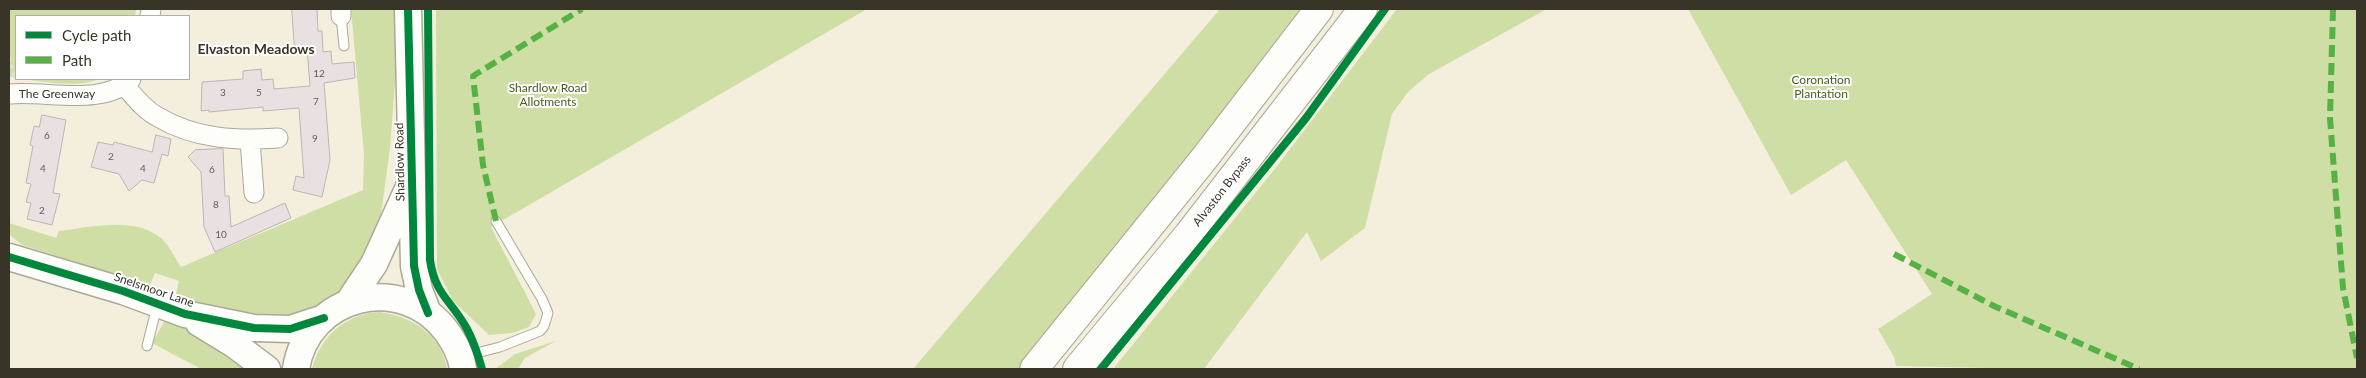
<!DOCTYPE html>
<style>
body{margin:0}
#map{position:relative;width:2366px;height:378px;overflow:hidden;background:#f4efdd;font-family:Lato,sans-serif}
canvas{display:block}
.frame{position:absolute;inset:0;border:10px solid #383427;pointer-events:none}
.legend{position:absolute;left:15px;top:15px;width:175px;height:65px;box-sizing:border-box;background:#fff;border:1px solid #afaea9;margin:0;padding:6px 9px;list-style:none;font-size:15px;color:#383427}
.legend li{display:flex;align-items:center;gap:10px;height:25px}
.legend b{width:25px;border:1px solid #afaea9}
</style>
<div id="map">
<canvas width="2366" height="378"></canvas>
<div class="frame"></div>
<ul class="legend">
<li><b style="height:6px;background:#00873e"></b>Cycle path</li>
<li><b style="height:6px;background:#56b245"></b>Path</li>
</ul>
</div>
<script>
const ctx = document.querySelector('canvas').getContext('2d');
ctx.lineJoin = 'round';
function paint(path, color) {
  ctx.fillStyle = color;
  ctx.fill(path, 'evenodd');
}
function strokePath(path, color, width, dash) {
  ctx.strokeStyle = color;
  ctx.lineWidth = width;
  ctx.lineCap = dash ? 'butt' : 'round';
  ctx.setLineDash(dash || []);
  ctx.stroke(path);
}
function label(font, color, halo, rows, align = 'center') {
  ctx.font = font + ' Lato,sans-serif';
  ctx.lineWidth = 4;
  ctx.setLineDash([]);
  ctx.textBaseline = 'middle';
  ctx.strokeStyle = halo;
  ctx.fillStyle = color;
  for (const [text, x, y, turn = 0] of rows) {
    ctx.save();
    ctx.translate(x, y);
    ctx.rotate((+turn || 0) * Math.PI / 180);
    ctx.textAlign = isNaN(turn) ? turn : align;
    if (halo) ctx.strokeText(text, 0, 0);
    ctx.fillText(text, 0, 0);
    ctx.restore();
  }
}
paint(new Path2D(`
 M 9,9 L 136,9 L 135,16 L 16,16 L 16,78 L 9,76 Z
 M 351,9 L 397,9 L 395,82 L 390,148 L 381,215 L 373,238 L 360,265 L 339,293 L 320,306 L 280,319 L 211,308 L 176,294 L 179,281 L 155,273 L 150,285 L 22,245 L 10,235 L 9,223 L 56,238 L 59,231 C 91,227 134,216 161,238 C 169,245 175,258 181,267 L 363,190 L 364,154 Z
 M 436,9 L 867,9 L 491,227 L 536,314 L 529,327 L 512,333 L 489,335 L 453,301 L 437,269 Z
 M 1220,9 L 1300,9 L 1299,13 L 1171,182 L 1019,369 L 913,369 Z
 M 1397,9 L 1547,9 L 1429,74 L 1408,92 L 1392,114 L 1365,228 L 1321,261 L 1307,232 L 1204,369 L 1113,369 L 1274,170 Z
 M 1688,9 L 2357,9 L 2357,369 L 2037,369 L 1896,366 L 1894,357 L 1878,329 L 1932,294 L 1846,160 L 1791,195 Z
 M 23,79 L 98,79 C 82,88 42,82 23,79 Z
 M 379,312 C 412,316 442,335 447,369 L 312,369 C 320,337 345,314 379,312 Z
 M 168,315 L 261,369 L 201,369 L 152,343 Z
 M 556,341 L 525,358 L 518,369 L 495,369 L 515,354 Z`), '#cfdea5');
const building = new Path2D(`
 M 292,9 L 317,9 L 318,31 L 322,31 L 323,52 L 331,51 L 332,64 L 354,62 L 355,78 L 324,83 L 330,160 L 322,197 L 293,190 L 296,176 L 304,178 L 299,108 L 263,111 L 263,107 L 209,112 L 209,110 L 201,111 L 202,82 L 243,79 L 243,71 L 261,69 L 262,80 L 273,79 L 274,89 L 310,86 L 307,48 L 295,49 Z
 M 42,115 L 66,120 L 53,193 L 60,194 L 52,225 L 27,219 L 31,203 L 26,202 L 31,184 L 26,183 L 33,146 L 30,145 L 34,126 L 39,127 Z
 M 156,135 L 171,139 L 168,156 L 162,154 L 154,183 L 142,180 L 129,191 L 119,174 L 91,167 L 98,142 L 113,145 L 114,142 L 152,152 Z
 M 223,149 L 225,196 L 229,196 L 231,227 L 285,203 L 291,218 L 215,252 L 204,227 L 201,172 L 188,157 L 195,150 Z`);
paint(building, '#e8e0e1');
strokePath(building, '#bab5b2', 1);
const lane = new Path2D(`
 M 341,16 L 344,46
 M 147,346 L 157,306
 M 461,357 L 500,347 L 540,331 L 544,326 L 548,313 L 542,299 L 496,221`);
const street = new Path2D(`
 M 341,9 L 341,16
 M 150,16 L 151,9
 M 124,85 C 134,96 144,110 158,117 C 195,139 237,141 278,138
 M 9,94 C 46,90 103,107 131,79
 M 250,140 L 254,193`);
const secondary = new Path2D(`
 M 408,9 L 414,266 L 419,290 L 428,313
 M 9,257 L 123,291 L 185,314 L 254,328 L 290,329 L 324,318
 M 348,303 L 374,264 L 409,187
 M 199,323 L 235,345 L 267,369
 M 296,369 C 307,295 402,271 447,332 C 455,344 461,354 463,369`);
const highway = new Path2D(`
 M 1034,369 L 1203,160 L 1319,9
 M 1077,369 L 1188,235 L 1363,9`);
strokePath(lane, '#aba799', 11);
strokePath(street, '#aba799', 21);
strokePath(secondary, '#aba799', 29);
strokePath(highway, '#aba799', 30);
strokePath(new Path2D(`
 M 9,57 L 14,76`), '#e3e1dc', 3, [4, 4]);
strokePath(lane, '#fdfdfa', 9);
strokePath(street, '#fdfdfa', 19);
strokePath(secondary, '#fdfdfa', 26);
strokePath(highway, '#fdfdfa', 28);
strokePath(new Path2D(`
 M 2333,9 L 2330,118 L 2343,288 L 2357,358
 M 496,221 L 483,165 L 473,76 L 582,9
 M 1894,254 L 1994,306 L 2139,369`), '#56b245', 6, [12, 6]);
strokePath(new Path2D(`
 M 408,9 L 414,266 L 419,290 L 428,313
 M 428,9 L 430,260 C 435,295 452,301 467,329 C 474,342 478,355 482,369
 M 9,257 L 123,291 L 185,314 L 254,328 L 290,329 L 324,318
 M 1101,369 L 1306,118 L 1385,9`), '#00873e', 8);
label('10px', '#645f56', null, [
 ["12",319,74],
 ["3",223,93],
 ["5",259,93],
 ["7",316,102],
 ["6",47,136],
 ["9",315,139],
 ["2",111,157],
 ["4",43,169],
 ["4",143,169],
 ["6",212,170],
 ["8",216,205],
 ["2",42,211],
 ["10",221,235]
]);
label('12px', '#485d1e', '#fff', [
 ["Coronation",1821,80],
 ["Plantation",1821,94],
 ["Shardlow Road",548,88],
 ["Allotments",548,102]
]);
label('12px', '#383427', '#fff', [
 ["The Greenway",57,94],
 ["Shardlow Road",400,162,-91],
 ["Alvaston Bypass",1222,191,-52],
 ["Snelsmoor Lane",154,290,19]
]);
label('bold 14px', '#383427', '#fff', [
 ["Elvaston Meadows",256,49]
]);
</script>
